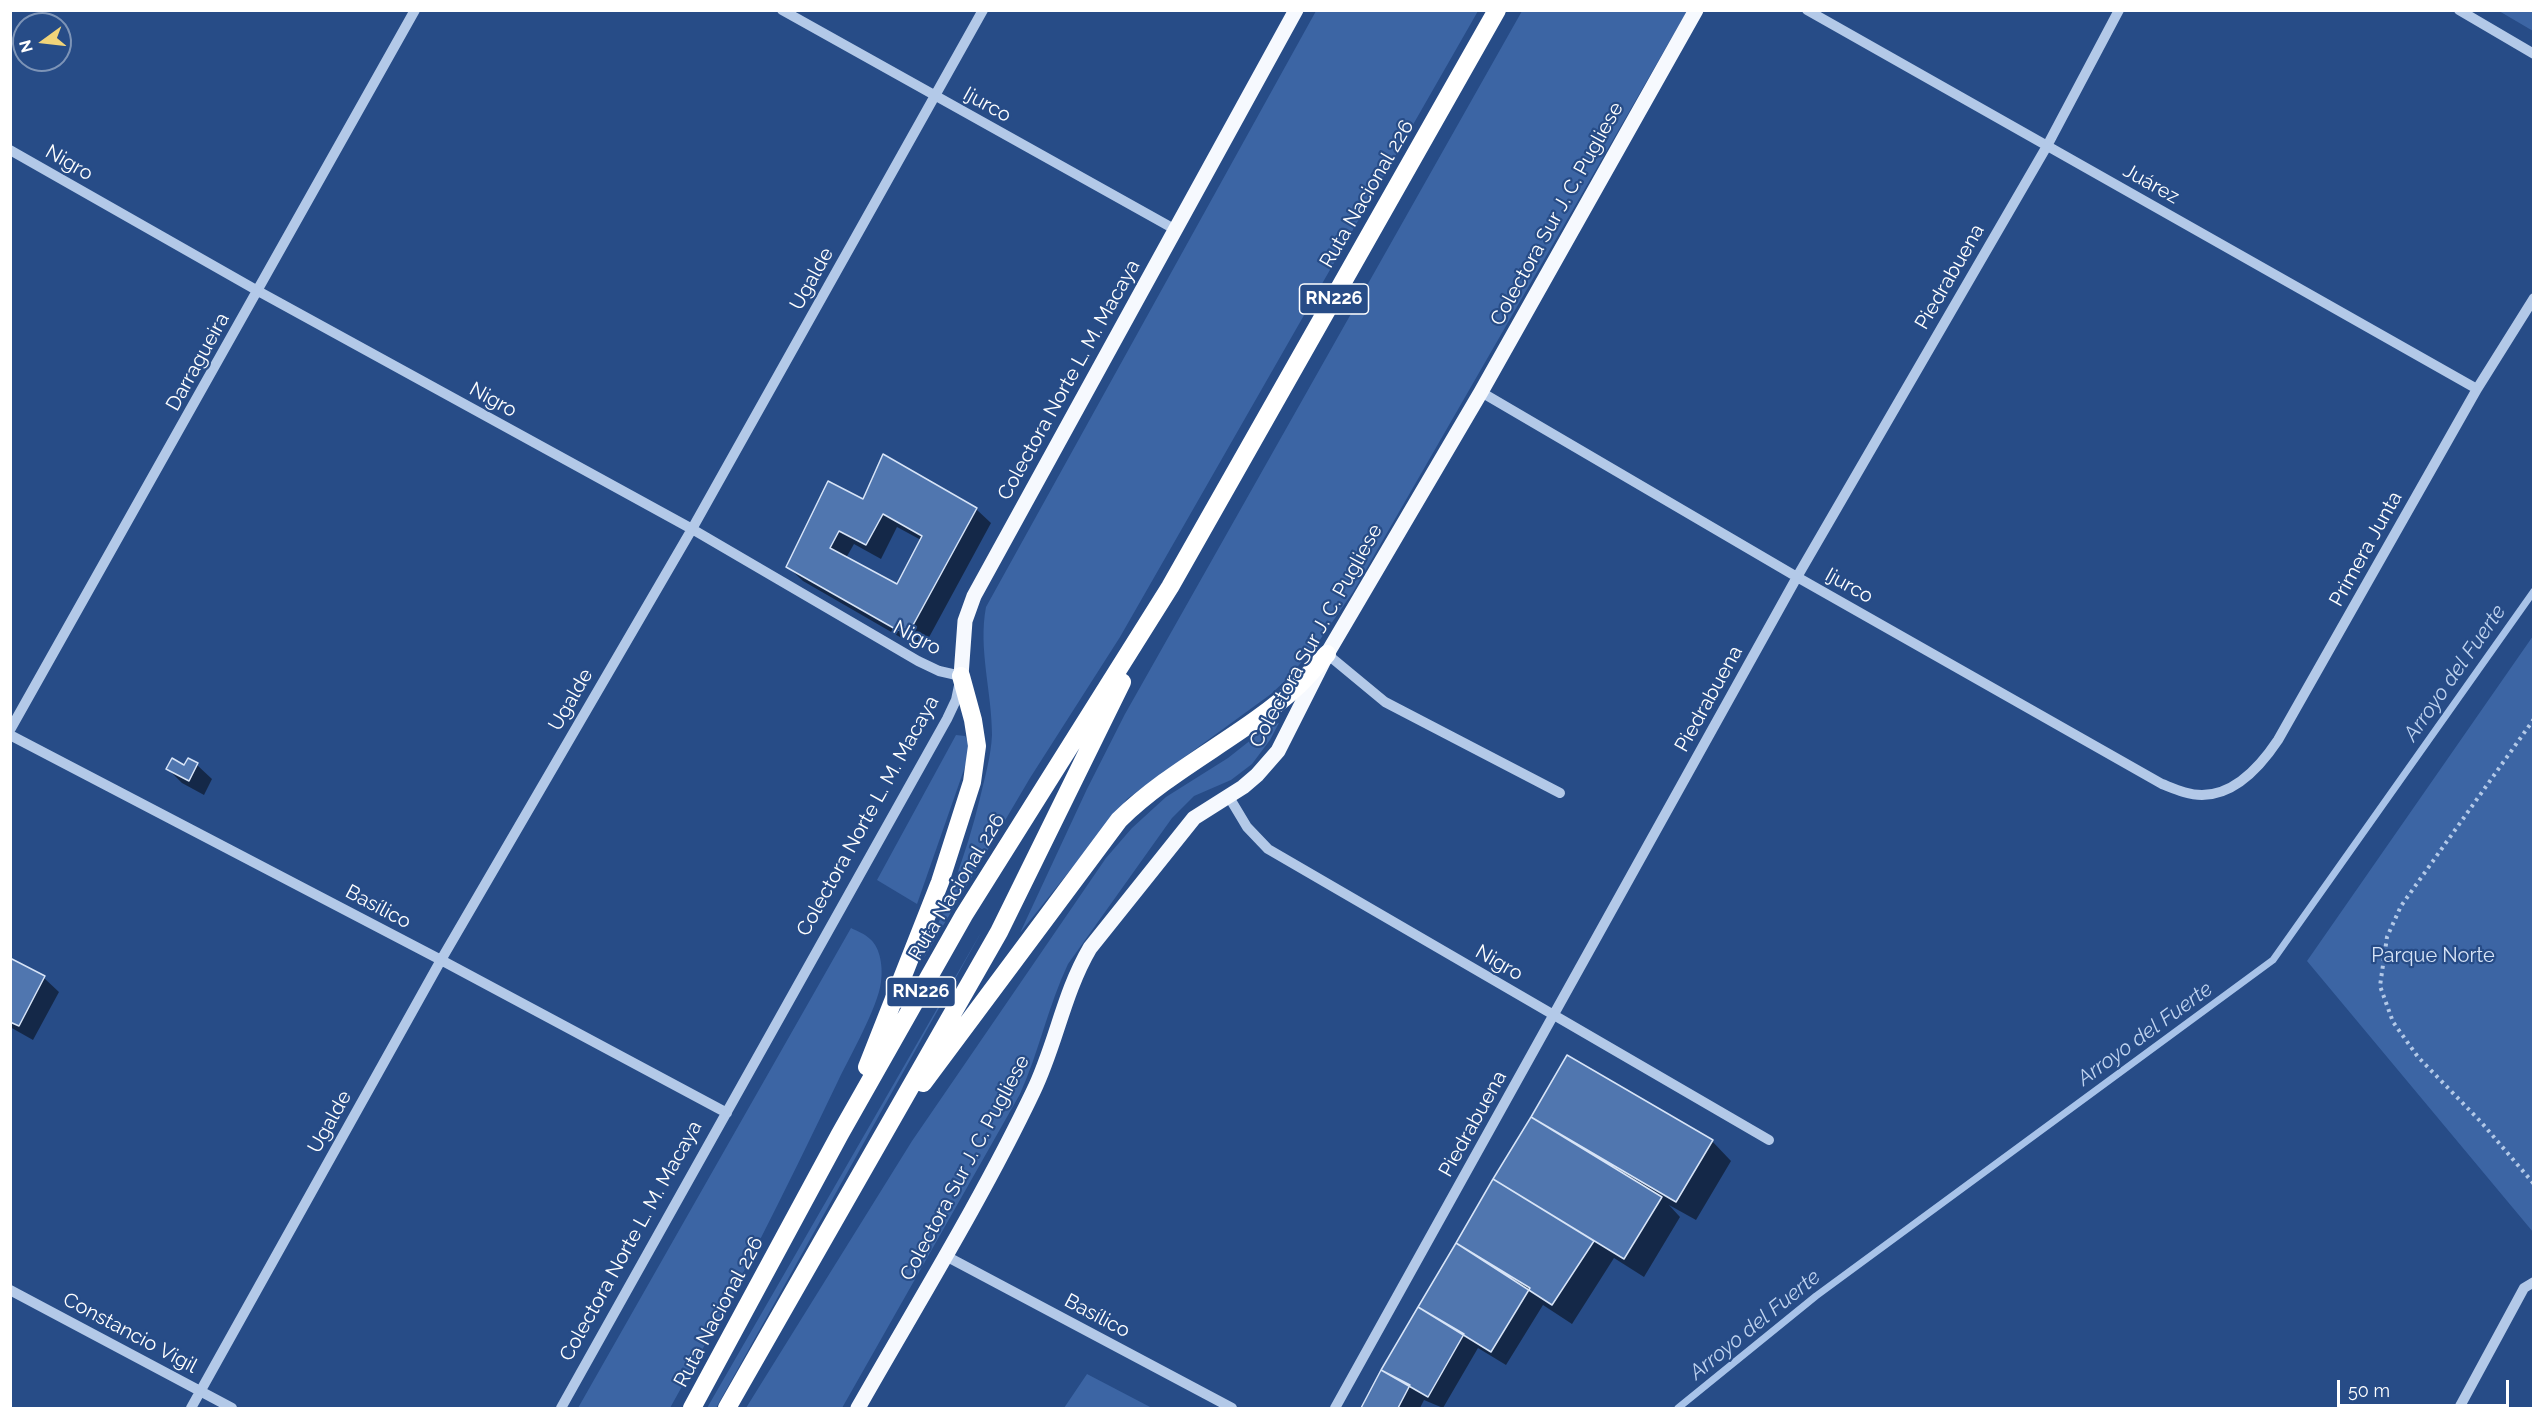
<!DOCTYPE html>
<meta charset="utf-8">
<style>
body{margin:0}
#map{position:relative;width:2544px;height:1419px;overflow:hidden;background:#274c87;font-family:Raleway,sans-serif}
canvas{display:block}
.frame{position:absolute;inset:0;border:12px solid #fff;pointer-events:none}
.north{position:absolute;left:12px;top:12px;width:60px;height:60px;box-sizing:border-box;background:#274c87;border:2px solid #7d94b7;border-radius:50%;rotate:255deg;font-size:16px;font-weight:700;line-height:24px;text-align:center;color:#fff}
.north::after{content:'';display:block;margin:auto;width:21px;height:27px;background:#f1d479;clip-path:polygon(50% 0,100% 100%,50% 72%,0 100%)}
.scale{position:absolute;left:2337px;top:1380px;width:172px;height:27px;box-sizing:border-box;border:3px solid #fff;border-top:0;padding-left:8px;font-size:18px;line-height:21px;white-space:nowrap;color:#fff;-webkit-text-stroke:4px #274c87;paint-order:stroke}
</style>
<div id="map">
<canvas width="2544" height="1419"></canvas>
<div class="frame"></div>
<div class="north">N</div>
<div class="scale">50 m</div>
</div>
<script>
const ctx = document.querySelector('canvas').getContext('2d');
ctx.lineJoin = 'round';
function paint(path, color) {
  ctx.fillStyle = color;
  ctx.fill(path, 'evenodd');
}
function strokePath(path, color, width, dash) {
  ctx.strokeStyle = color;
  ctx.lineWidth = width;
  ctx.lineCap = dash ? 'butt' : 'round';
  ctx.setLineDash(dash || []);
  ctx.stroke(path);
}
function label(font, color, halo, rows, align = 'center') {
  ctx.font = font + ' Raleway,sans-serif';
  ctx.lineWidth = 4.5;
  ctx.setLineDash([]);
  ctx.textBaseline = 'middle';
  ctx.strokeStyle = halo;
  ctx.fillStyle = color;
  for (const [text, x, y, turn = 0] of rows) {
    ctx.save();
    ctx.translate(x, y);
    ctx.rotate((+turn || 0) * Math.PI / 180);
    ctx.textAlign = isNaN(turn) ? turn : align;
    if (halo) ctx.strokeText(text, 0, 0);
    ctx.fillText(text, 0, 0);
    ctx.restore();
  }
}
paint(new Path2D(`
 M 1316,11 L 1478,11 L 1120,637 L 1030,778 L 924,958 C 946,906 967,853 980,798 C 985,777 991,756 992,735 C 992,692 978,649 986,607 Z
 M 1522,11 L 1687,11 L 1353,592 L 1317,644 L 1287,679 L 1271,694 L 1127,799 L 1020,933 L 1087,789 L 1125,714 Z
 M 2499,11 L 2533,11 L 2533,31 Z
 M 2533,636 L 2533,1232 L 2307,961 Z
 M 1279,723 L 1270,740 L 1252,764 L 1231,780 L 1194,796 L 1172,818 L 1068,964 C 1048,1006 1039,1052 1020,1094 L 842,1408 L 746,1408 L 912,1141 L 1106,858 L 1132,828 L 1166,797 L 1228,758 L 1266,728 Z
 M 956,735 L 965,736 L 969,744 L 967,761 L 917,904 L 877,880 Z
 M 851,928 C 857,931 865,934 870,939 C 881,948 883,969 881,982 C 878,1007 850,1056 838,1081 C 785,1192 730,1302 670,1408 L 578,1408 Z
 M 983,929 L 716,1408 L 707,1408 Z
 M 1087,1374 L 1152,1408 L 1064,1408 Z`), '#3c65a4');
paint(new Path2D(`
 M 863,501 L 976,509 L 991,523 L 927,641 L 912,644 L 803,581 L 788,567 ZM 897,527 L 921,540 L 897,586 L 846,558 L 854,544 L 881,559 Z
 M 188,760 L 197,765 L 212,779 L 204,795 L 182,783 L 168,769 L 184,767 Z
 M 10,959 L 44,978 L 59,992 L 33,1040 L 10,1027 Z
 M 1568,1057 L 1712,1141 L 1731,1161 L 1696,1220 L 1669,1205 L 1680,1217 L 1644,1277 L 1614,1258 L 1572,1324 L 1543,1305 L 1506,1365 L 1478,1348 L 1443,1408 L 1424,1400 L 1420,1408 L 1362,1408 L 1382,1370 Z`), '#0007');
strokePath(new Path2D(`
 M 1678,1408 L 1816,1296 L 2273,960 L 2534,591`), '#a8c3e9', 7);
const building = new Path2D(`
 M 883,454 L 977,508 L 912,627 L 897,630 L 786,567 L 828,481 L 863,499 ZM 883,514 L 922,536 L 897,584 L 830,548 L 839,531 L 866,545 Z
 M 172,758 L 184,765 L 188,758 L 198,763 L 189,781 L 166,769 Z
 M 10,958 L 45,976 L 19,1026 L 10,1022 Z
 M 1567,1055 L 1713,1140 L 1676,1202 L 1531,1117 Z
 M 1531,1117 L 1662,1197 L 1624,1259 L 1493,1179 Z
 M 1493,1179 L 1594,1241 L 1552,1305 L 1456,1243 Z
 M 1456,1243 L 1530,1288 L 1491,1352 L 1418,1307 Z
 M 1418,1307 L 1464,1334 L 1428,1397 L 1381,1370 Z
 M 1381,1370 L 1410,1385 L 1398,1408 L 1361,1408 Z`);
paint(building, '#5076af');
strokePath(building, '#d7e4f7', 1.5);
strokePath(new Path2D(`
 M 2534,719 L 2401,906 L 2387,937 L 2380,986 L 2393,1022 L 2418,1057 L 2481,1122 L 2534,1184`), '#b3c9e8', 4, [3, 4.5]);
strokePath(new Path2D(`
 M 782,10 L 1176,230
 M 1807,10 L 2477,389
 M 2459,10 L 2534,54
 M 10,150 L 258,291 L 692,529 L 918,661 L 939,671 L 961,676 L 956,700 L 947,719 L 561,1408
 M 1481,392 L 1797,577 L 2162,784 C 2175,789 2188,795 2202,795 C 2236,795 2262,764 2278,740 L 2477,389 L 2534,298
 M 1327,654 L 1385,702 L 1560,793
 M 10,730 L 415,10
 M 10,735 L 441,960 L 727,1113
 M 1229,797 L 1247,827 L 1268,849 L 1769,1140
 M 944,1255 L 1232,1408
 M 10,1290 L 232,1408
 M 191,1408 L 441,960 L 692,529 L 983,10
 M 1335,1408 L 1797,577 L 2047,146 L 2119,10
 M 2459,1408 L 2524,1288 L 2534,1282`), '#b3c9e8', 10);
strokePath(new Path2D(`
 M 961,676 L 965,621 L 974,596 L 1296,10
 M 858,1408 C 917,1304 981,1201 1033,1092 C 1056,1045 1063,994 1090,948 L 1194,818 L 1243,787 L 1257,775 L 1278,751 L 1327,654 L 1481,392 L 1696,10`), '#f6f9fe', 15);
strokePath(new Path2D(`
 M 867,1067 L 940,882 L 972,782 L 977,746 L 973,720 L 961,676
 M 923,1083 L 1119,820 C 1173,767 1244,736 1299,685 C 1309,675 1318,664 1327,654
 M 692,1408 L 840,1134 L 964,915 L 1170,587 L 1497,10
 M 727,1408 L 999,932 L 1122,682`), '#fff', 18);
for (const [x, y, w] of [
 [1334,299,69],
 [921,992,69]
]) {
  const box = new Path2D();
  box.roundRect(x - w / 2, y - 15, w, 30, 4.5);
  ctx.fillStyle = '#274c87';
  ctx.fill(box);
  strokePath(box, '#fff', 1.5);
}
label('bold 18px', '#fff', null, [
 ["RN226",1334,299],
 ["RN226",921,992]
]);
label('20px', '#fff', '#274c87', [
 ["Ijurco",987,105,29],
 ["Nigro",69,163,30],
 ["Juárez",2151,184,29],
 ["Ruta Nacional 226",1367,194,-60],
 ["Colectora Sur J. C. Pugliese",1557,214,-61],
 ["Piedrabuena",1950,277,-60],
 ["Ugalde",812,279,-61],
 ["Darragueira",198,362,-61],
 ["Colectora Norte L. M. Macaya",1069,380,-61],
 ["Nigro",493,400,29],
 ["Primera Junta",2366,549,-61],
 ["Ijurco",1849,586,29],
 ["Colectora Sur J. C. Pugliese",1316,636,-61],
 ["Nigro",917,638,28],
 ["Piedrabuena",1709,699,-61],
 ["Ugalde",571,700,-60],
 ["Colectora Norte L. M. Macaya",868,816,-61],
 ["Ruta Nacional 226",957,887,-59],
 ["Basílico",378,907,28],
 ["Nigro",1499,963,30],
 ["Ugalde",330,1122,-61],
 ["Piedrabuena",1473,1124,-61],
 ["Colectora Sur J. C. Pugliese",965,1168,-62],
 ["Colectora Norte L. M. Macaya",631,1241,-61],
 ["Ruta Nacional 226",719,1312,-62],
 ["Basílico",1097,1316,28],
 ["Constancio Vigil",130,1333,28]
]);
label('20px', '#d7e4f7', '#274c87', [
 ["Parque Norte",2433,956]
]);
label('italic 21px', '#bfd3f0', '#274c87', [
 ["Arroyo del Fuerte",2455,673,-55],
 ["Arroyo del Fuerte",2145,1034,-36],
 ["Arroyo del Fuerte",1755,1325,-39]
]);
</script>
